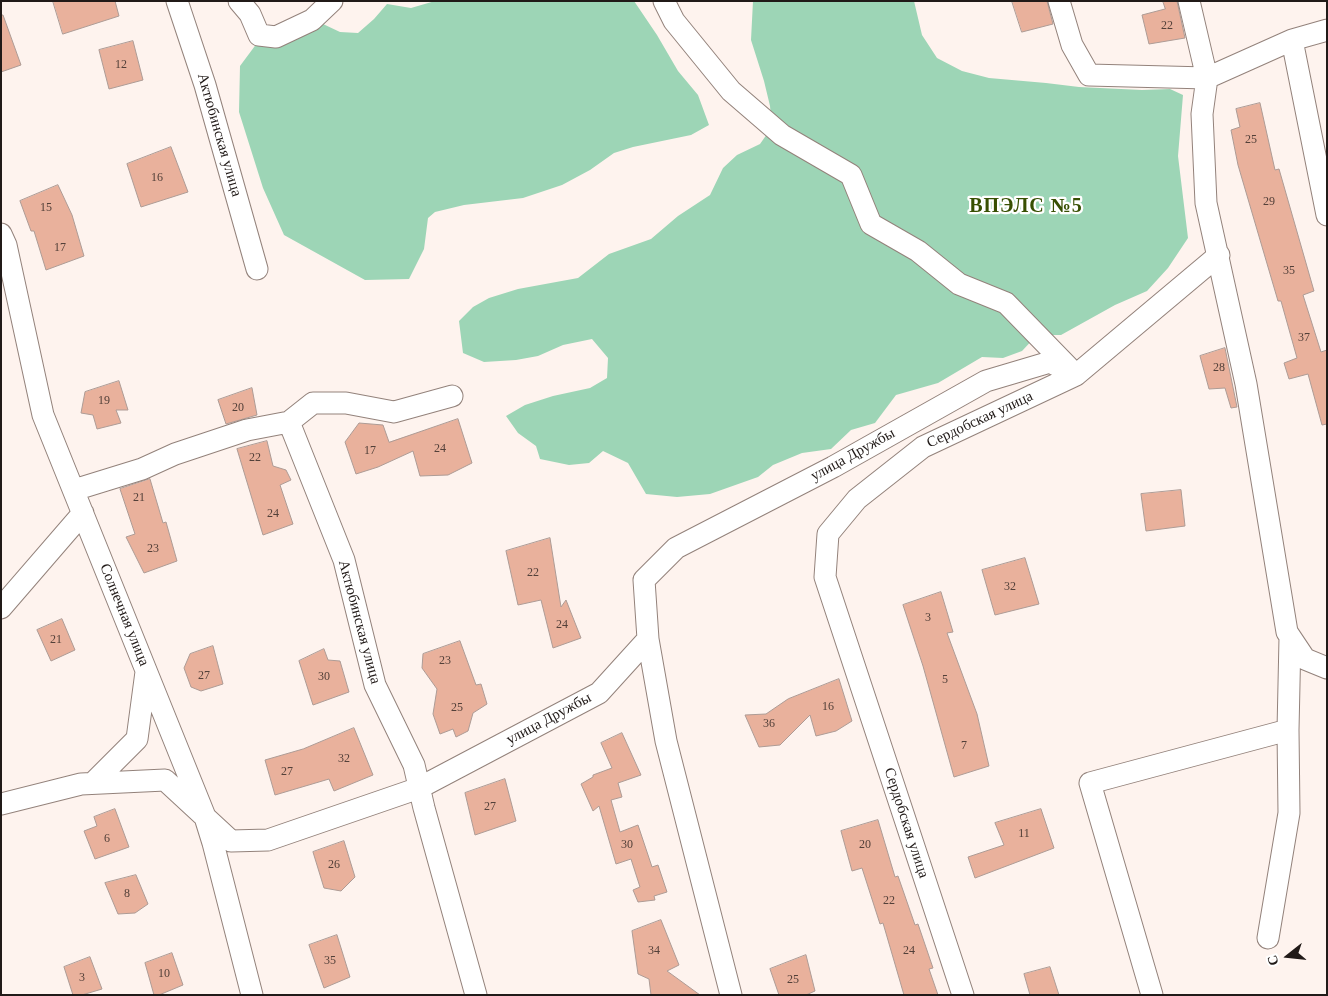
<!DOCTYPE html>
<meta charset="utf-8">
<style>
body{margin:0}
#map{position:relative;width:1328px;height:996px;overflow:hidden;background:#fef3ee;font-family:Georgia,serif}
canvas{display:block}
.frame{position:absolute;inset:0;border:2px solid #211a18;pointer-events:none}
.north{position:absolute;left:1263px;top:931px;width:50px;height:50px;-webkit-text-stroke:4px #fff;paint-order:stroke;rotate:254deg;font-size:14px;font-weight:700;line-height:20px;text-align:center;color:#211a18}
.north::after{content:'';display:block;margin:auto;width:18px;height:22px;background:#211a18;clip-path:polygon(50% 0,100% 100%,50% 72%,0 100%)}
</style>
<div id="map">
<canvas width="1328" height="996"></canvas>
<div class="frame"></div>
<div class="north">С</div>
</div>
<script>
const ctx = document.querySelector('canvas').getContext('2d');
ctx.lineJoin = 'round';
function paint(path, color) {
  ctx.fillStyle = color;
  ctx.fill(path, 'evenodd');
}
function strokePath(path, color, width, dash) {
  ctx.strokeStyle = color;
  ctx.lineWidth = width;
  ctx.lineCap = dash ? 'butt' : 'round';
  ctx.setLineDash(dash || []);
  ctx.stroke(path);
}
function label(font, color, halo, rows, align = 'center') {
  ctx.font = font + ' Georgia,serif';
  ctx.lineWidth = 4.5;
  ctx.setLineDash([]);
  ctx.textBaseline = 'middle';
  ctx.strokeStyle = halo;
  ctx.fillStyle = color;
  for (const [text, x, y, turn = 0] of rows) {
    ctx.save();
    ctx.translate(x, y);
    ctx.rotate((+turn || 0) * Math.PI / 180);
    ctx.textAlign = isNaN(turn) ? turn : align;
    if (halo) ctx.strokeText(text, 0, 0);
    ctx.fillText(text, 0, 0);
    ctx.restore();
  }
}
paint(new Path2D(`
 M 435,1 L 634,1 L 657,35 L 678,71 L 698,95 L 709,125 L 691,135 L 633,147 L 614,153 L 590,170 L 562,185 L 523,198 L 464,205 L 435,212 L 428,218 L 424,249 L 409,279 L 365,280 L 284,235 L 263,188 L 239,112 L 240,66 L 266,31 L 323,24 L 340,32 L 358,33 L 374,19 L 387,4 L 411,8 Z
 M 753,1 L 914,1 L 922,35 L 937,58 L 962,71 L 989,78 L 1046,83 L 1079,87 L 1142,90 L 1170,89 L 1183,95 L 1178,156 L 1188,238 L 1168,268 L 1147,291 L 1115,305 L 1061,335 L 1037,335 L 1022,351 L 1003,358 L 982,357 L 938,383 L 896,395 L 875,423 L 851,430 L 831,449 L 802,453 L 773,465 L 758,477 L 710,494 L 677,497 L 646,494 L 628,463 L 603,451 L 589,463 L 569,465 L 540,459 L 536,446 L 518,433 L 506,416 L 525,405 L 553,396 L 590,388 L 607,378 L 608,358 L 592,339 L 563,345 L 538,356 L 516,360 L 484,362 L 463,353 L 459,321 L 473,307 L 489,298 L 518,289 L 578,278 L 609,254 L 651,239 L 678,216 L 710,195 L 723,168 L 737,155 L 760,144 L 772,127 L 770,106 L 764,81 L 751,40 Z`), '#9dd5b6');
const building = new Path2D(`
 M 53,1 L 115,1 L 119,16 L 63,34 Z
 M 1012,1 L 1047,1 L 1053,24 L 1022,32 Z
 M 1163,1 L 1177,1 L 1185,38 L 1149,44 L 1142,15 L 1165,9 Z
 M 1,15 L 3,15 L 21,65 L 1,72 Z
 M 133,41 L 143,80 L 109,89 L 99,50 Z
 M 1260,103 L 1275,170 L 1279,169 L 1314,291 L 1303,295 L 1321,352 L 1327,350 L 1327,424 L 1322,425 L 1308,374 L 1289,379 L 1284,363 L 1297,358 L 1281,301 L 1278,301 L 1238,165 L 1231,130 L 1240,127 L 1236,109 Z
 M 171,147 L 188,192 L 141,207 L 127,164 Z
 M 58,185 L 72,215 L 84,256 L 46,270 L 34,231 L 31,231 L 20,201 Z
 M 1225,348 L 1237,407 L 1231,408 L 1225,388 L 1209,389 L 1200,356 Z
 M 119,381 L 128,410 L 116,410 L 121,423 L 97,429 L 93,415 L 81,413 L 85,392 Z
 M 252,388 L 257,415 L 226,424 L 218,400 Z
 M 458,419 L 472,463 L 448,475 L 420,476 L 413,451 L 378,467 L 356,474 L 345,442 L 359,423 L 383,425 L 389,442 Z
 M 267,441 L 273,466 L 286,470 L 291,480 L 280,485 L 293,524 L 263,535 L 237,449 Z
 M 150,479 L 163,523 L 166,522 L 177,561 L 144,573 L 126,537 L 135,534 L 120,489 Z
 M 1181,490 L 1185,526 L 1146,531 L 1141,494 Z
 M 550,538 L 561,607 L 566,600 L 581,638 L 553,648 L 541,600 L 518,605 L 506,551 Z
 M 1025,558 L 1039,604 L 995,615 L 982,570 Z
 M 941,592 L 953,632 L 947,633 L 977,714 L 989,766 L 954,777 L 923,666 L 903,605 Z
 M 62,619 L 75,650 L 51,661 L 37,630 Z
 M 460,641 L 476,685 L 481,684 L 487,704 L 473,713 L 468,731 L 456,737 L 453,729 L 440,734 L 433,714 L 437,689 L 422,668 L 423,654 Z
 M 213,646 L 223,684 L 201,691 L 191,687 L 184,668 L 190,654 Z
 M 324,649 L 328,660 L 340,661 L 349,692 L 313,705 L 299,661 Z
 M 839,679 L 852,721 L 836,731 L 816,736 L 810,715 L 780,745 L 759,747 L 745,715 L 766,714 L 788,699 Z
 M 354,728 L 373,775 L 334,791 L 329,779 L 275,795 L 265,760 L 303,749 Z
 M 622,733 L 641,775 L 618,783 L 622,797 L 611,800 L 620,832 L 638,825 L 652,867 L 658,865 L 667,892 L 654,896 L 655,900 L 638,902 L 633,890 L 640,887 L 631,859 L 616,864 L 599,806 L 593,811 L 581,784 L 593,777 L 593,775 L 612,768 L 601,743 Z
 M 505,779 L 516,821 L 475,835 L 465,793 Z
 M 115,809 L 129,847 L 95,859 L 84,831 L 97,826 L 94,817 Z
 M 1041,809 L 1054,848 L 975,878 L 968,857 L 1004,845 L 995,823 Z
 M 878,820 L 895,877 L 898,876 L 915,925 L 918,924 L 933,968 L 929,969 L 938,995 L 904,995 L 883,923 L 880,924 L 862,868 L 852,871 L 841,831 Z
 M 344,841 L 355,877 L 341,891 L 324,888 L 313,852 Z
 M 136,875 L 148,904 L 135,913 L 118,914 L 105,883 Z
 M 661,920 L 679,965 L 667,971 L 700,995 L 651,995 L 649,979 L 638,974 L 632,931 Z
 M 337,935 L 350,977 L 324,988 L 309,945 Z
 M 172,953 L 183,985 L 159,995 L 154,995 L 145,963 Z
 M 806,955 L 815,991 L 806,995 L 779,995 L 770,969 Z
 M 90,957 L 102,989 L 82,995 L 73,995 L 64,967 Z
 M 1050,967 L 1059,995 L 1030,995 L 1024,974 Z`);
paint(building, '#e9b19c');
strokePath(building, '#ad9b95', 1);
const minor = new Path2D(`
 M 177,1 L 205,85 L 257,269
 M 239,1 L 250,14 L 259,35 L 276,37 L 312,20 L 332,1
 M 664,1 L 674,21 L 731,91 L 782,135 L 851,175 L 871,224 L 918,251 L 959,284 L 1006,303 L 1076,375 L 923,447 L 857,499 L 828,534 L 825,577 L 963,995
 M 1059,1 L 1072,45 L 1089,75 L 1207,78 L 1189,1
 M 1327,30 L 1292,40 L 1207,78 L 1202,114 L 1206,203 L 1246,384 L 1287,632 L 1305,659 L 1327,668
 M 1292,40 L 1327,215
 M 1,234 L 6,245 L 43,415 L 204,814 L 213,843 L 252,995
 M 289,422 L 344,560 L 375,685 L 414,765 L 424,808 L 476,995
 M 74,490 L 142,469 L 175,454 L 247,430 L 289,422 L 313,403 L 346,403 L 394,412 L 452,396
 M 1,608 L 83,513
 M 648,639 L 666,741 L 731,995
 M 93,783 L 137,739 L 146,672
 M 1,804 L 81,784 L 165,780 L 231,841 L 268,840 L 419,788 L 599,693 L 648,639 L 644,580 L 676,548 L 833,467 L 986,381 L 1050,362 L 1076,375 L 1219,255
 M 1268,938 L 1289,813 L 1288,730
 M 1152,995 L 1090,783 L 1288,730 L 1290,638`);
strokePath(minor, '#93827b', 23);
strokePath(minor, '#fff', 21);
label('12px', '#534039', null, [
 ["22",1167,26],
 ["12",121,65],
 ["25",1251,140],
 ["16",157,178],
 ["29",1269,202],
 ["15",46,208],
 ["17",60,248],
 ["35",1289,271],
 ["37",1304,338],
 ["28",1219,368],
 ["19",104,401],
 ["20",238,408],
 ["24",440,449],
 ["17",370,451],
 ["22",255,458],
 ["21",139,498],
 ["24",273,514],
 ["23",153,549],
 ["22",533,573],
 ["32",1010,587],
 ["3",928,618],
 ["24",562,625],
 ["21",56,640],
 ["23",445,661],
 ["27",204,676],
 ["30",324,677],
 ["5",945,680],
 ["16",828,707],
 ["25",457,708],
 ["36",769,724],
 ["7",964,746],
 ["32",344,759],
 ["27",287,772],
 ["27",490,807],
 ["11",1024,834],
 ["6",107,839],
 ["30",627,845],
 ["20",865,845],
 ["26",334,865],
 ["8",127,894],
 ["22",889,901],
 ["34",654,951],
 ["24",909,951],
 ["35",330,961],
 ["10",164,974],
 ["3",82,978],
 ["25",793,980]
]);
label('15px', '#211a18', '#fff', [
 ["Актюбинская улица",219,135,74],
 ["Сердобская улица",980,420,-25],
 ["улица Дружбы",853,455,-29],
 ["Солнечная улица",124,615,68],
 ["Актюбинская улица",359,622,75],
 ["улица Дружбы",549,719,-28],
 ["Сердобская улица",906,823,72]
]);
ctx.letterSpacing = '1px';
label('bold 20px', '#374f02', '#fff', [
 ["ВПЭЛС №5",1026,207]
]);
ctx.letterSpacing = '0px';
</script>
